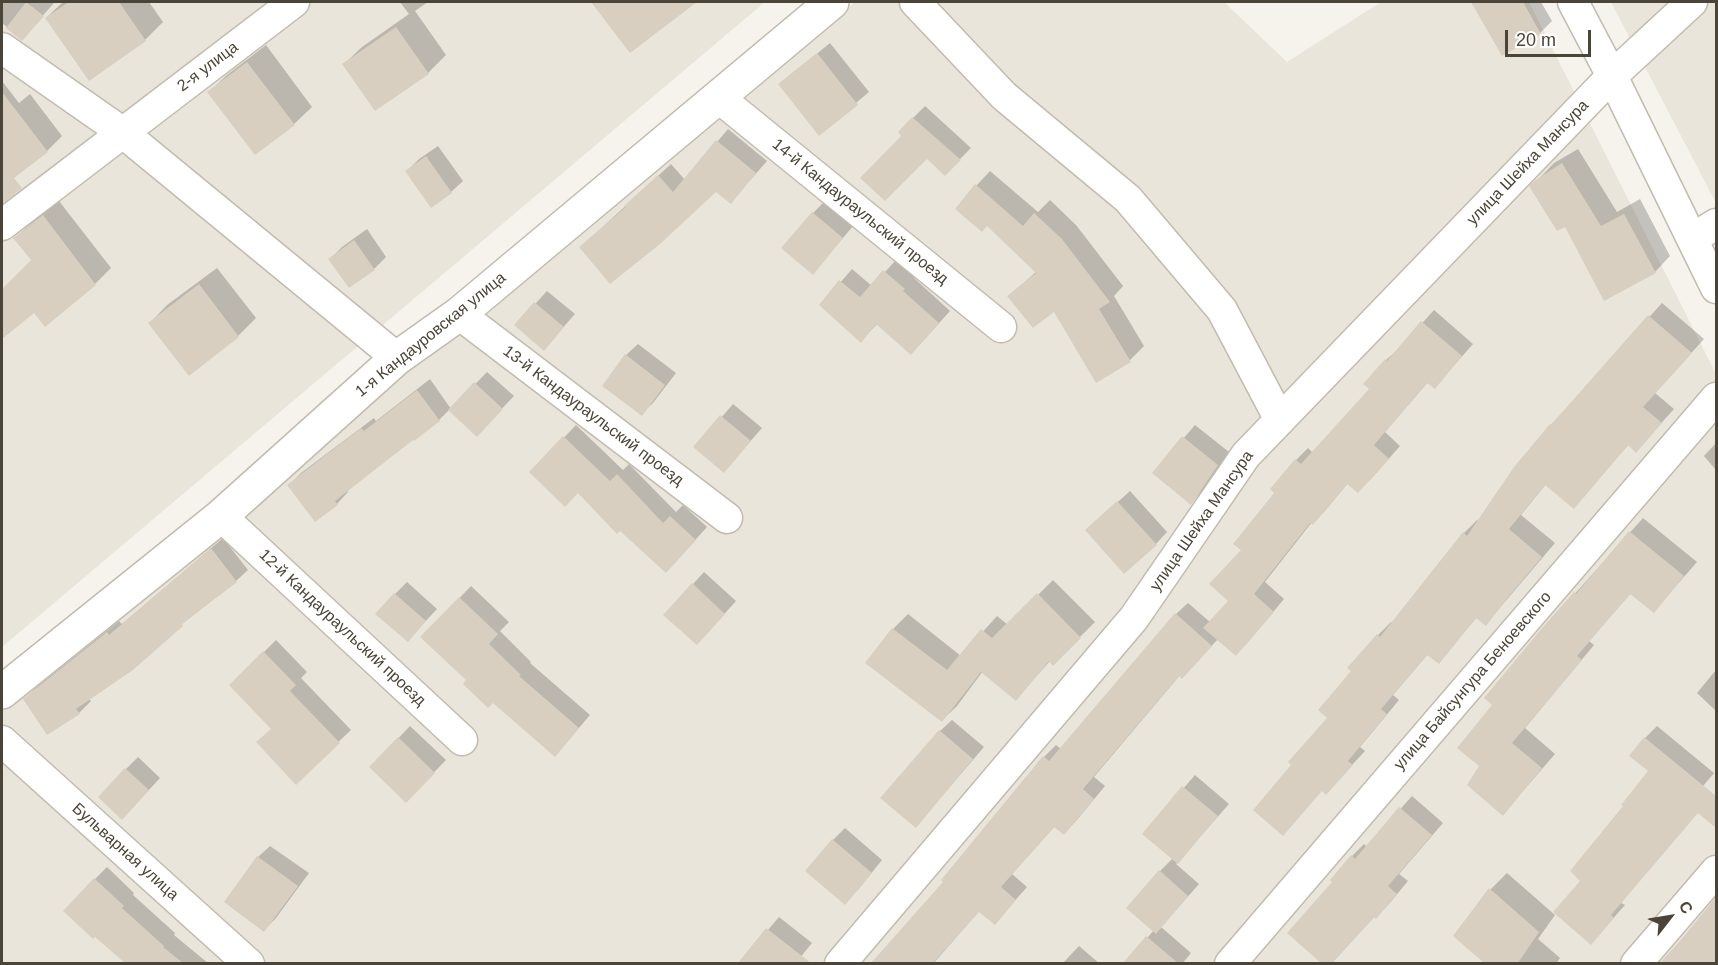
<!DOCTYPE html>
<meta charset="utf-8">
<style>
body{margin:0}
#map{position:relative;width:1718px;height:965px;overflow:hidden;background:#f6f3ec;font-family:Helvetica,sans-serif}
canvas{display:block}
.frame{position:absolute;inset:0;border:3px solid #4b4439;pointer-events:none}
.north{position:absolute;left:1640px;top:887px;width:60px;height:60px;-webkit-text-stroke:4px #fff;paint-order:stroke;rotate:59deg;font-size:16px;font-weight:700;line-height:24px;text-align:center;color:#4b4439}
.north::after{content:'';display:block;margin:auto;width:21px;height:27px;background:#4b4439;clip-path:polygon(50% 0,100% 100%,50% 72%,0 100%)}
.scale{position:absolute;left:1505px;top:30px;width:86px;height:27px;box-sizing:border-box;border:3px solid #4b4439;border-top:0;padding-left:8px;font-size:18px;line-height:21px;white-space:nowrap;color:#4b4439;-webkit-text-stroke:4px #fff;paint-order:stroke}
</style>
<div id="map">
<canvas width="1718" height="965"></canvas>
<div class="frame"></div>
<div class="north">С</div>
<div class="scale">20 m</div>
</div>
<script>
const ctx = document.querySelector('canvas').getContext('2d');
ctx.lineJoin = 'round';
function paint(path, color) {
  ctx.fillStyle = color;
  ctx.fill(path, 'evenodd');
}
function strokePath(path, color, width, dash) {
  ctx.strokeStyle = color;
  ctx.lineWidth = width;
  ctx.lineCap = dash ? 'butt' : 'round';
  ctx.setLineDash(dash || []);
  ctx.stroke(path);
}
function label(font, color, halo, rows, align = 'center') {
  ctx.font = font + ' Helvetica,sans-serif';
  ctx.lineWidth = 4.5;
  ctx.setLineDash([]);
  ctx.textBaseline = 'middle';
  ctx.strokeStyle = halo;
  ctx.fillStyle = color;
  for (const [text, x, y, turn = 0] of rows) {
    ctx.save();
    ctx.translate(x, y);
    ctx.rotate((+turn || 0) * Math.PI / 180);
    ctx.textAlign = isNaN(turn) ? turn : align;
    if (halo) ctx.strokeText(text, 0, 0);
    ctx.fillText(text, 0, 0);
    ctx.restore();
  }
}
paint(new Path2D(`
 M 2,2 L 765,2 L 2,647 Z
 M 855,2 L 1224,2 L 1287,62 L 1381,2 L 1529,2 L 1716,374 L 1716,963 L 2,963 L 2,693 Z
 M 1611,2 L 1716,2 L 1716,203 Z`), '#eae5da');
paint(new Path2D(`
 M 2,2 L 52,2 L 54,3 L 22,39 L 2,23 Z
 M 63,2 L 149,2 L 163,22 L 145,40 L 89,79 L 46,18 Z
 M 400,2 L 428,2 L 415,11 L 446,55 L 428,73 L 376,109 L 344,64 L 362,47 L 409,14 Z
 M 592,2 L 695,2 L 630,51 Z
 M 1473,2 L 1541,2 L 1552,21 L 1540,33 L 1503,54 Z
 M 830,43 L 869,92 L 819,134 L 780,84 Z
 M 266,45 L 312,107 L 294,124 L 256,153 L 209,92 L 227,75 Z
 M 2,81 L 19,103 L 30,94 L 62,136 L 47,151 L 2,186 Z
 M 925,106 L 971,148 L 945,174 L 904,135 L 913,118 Z
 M 728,129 L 767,161 L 731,202 L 716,190 L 581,247 L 671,164 L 685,180 Z
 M 438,146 L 463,181 L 451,192 L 407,171 L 419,159 Z
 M 1578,149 L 1617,212 L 1640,199 L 1670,256 L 1655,272 L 1565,225 L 1531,187 L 1554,163 Z
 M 990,171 L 1038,212 L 1050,200 L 1076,225 L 1123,286 L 1114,296 L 1144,346 L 1130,360 L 1054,310 L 1009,296 L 1037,271 L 976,186 Z
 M 59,201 L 111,268 L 95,284 L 45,325 L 34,311 L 2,337 L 2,291 L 33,260 L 15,238 L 31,223 Z
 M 825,201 L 854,225 L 813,273 L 813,213 Z
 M 367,229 L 386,257 L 374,269 L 330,259 L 342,247 Z
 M 896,260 L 916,276 L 914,278 L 950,311 L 923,341 L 878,323 L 861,341 L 821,305 L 852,269 L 872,286 Z
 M 217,268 L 256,318 L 238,336 L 189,374 L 150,323 L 167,305 Z
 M 547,291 L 575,314 L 544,349 L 516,325 Z
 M 1662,303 L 1704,339 L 1655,393 L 1674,409 L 1636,451 L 1629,444 L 1574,507 L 1546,484 L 1521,515 L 1555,543 L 1486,624 L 1477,617 L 1439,662 L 1428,654 L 1393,695 L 1399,700 L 1360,747 L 1365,751 L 1326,793 L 1293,765 L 1329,717 L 1353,671 L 1350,668 L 1378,635 L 1391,622 L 1393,623 L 1464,533 L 1477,520 L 1479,522 L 1551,425 Z
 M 1434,310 L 1473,344 L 1435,387 L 1428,382 L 1385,432 L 1400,446 L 1370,480 L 1348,483 L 1324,512 L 1312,522 L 1265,582 L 1284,599 L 1248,642 L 1236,654 L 1218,639 L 1194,665 L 1180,675 L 1094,777 L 1105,786 L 1076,821 L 1064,833 L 1055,826 L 1012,874 L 1027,887 L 995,923 L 980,910 L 933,964 L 872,964 L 945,881 L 943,880 L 1044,757 L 1056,745 L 1061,749 L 1176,614 L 1188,603 L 1210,622 L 1230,601 L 1243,550 L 1296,460 L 1308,448 L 1313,453 L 1371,389 L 1386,360 L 1399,349 Z
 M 638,344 L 676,373 L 653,403 L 641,414 L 626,355 Z
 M 487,372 L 514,396 L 488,423 L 449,410 L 439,420 L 413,438 L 347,490 L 348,492 L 337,504 L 289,485 L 301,473 L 374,418 L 376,421 L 430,379 L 451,409 Z
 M 733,404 L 762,428 L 724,471 L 696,447 Z
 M 576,425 L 623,470 L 629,464 L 676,512 L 683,505 L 707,527 L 678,559 L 578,491 L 531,472 Z
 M 1195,425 L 1229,452 L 1202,491 L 1191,503 L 1154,473 Z
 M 1716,443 L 1716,470 L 1704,456 Z
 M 1130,491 L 1167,532 L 1156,544 L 1099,519 Z
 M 1643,518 L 1697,562 L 1654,611 L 1631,593 L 1589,641 L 1594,645 L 1525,728 L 1555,754 L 1503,814 L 1481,766 L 1494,705 L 1544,628 Z
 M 223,538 L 248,570 L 236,581 L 89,698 L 91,701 L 79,713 L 25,699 L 37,687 L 119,621 L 122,624 Z
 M 704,572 L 736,601 L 709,631 L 693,584 Z
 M 1053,580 L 1095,622 L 1053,664 L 1050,661 L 1016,699 L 983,671 L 957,706 L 942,720 L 893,629 L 908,614 L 961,656 L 997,616 L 1008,625 Z
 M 407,582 L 437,609 L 408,640 L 395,594 Z
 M 471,586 L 509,622 L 500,631 L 531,662 L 530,663 L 590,715 L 566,743 L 493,701 L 422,637 Z
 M 276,640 L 307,672 L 301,678 L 351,730 L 296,782 L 273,728 L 231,685 Z
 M 1716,670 L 1716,711 L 1697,693 Z
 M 952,720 L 984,747 L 916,826 L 940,731 Z
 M 410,726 L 446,760 L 406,801 L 371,767 Z
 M 1657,726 L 1714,773 L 1693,798 L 1621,903 L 1625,905 L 1602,931 L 1582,881 L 1626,806 L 1650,771 L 1645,738 Z
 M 138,757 L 160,778 L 134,806 L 126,769 Z
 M 1195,775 L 1229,804 L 1176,864 L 1199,884 L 1161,927 L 1191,953 L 1182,964 L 1135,964 L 1129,959 L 1154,930 L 1160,871 L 1173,858 L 1144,834 Z
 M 1412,796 L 1443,823 L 1399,874 L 1408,881 L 1388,905 L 1376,917 L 1375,916 L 1331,964 L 1323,964 L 1289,933 L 1334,882 L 1352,856 L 1364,844 L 1367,847 Z
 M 845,828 L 882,860 L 857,891 L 833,840 Z
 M 270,846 L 309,873 L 276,918 L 264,930 L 258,857 Z
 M 107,867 L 134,893 L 133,895 L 175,933 L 174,935 L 209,964 L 127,964 L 95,935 L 95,879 Z
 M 1507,873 L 1555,915 L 1538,939 L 1560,958 L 1556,964 L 1487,964 L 1455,936 L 1491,889 Z
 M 1716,899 L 1716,964 L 1661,964 Z
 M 779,917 L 812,943 L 795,964 L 756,964 L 746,956 Z
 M 1079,946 L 1100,964 L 1062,964 Z`), '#0003');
paint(new Path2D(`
 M 26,2 L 44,16 L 22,41 L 6,28 Z
 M 69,2 L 119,2 L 146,41 L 89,81 L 45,18 Z
 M 591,2 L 697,2 L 630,53 Z
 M 1471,2 L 1523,2 L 1541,34 L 1502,56 Z
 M 396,27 L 429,74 L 375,111 L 342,64 Z
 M 817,53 L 858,105 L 819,136 L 778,84 Z
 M 247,62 L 295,125 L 255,155 L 207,92 Z
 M 2,92 L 48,152 L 14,178 L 22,188 L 2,204 Z
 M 912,117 L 961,160 L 945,176 L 927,159 L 885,201 L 860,178 L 901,136 L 898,132 Z
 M 716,140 L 756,173 L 731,204 L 716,192 L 660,244 L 610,284 L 579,247 L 626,207 L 624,206 L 658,175 L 673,192 Z
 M 426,156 L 452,193 L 431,208 L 405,171 Z
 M 1562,163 L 1601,226 L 1624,214 L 1656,273 L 1604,301 L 1565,227 L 1557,231 L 1529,186 L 1537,179 Z
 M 975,184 L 1023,226 L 1034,213 L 1062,239 L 1110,302 L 1099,309 L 1131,362 L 1096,383 L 1054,312 L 1033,328 L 1007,296 L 1036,273 L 987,226 L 982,232 L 955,209 Z
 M 812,212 L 843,238 L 813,275 L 781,248 Z
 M 43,215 L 96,285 L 45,327 L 34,313 L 2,339 L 2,289 L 31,260 L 13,238 Z
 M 354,240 L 375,270 L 349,288 L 328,259 Z
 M 883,270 L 905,289 L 903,291 L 939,323 L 911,355 L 876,324 L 861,343 L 819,305 L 839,280 L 860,297 Z
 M 199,284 L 239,337 L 189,376 L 148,323 Z
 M 534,302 L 564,327 L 544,351 L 514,325 Z
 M 1648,315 L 1692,353 L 1643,407 L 1662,423 L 1636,453 L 1628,445 L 1574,509 L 1545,485 L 1509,529 L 1542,557 L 1509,596 L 1486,626 L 1476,618 L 1439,664 L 1427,655 L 1381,709 L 1387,714 L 1348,761 L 1353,765 L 1326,795 L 1322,791 L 1283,836 L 1253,810 L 1291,765 L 1288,762 L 1327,718 L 1318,710 L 1351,671 L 1347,668 L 1377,634 L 1380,637 L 1463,532 L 1467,536 L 1514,467 L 1550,424 L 1551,425 Z
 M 1421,321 L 1462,356 L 1435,389 L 1427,383 L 1374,445 L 1389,459 L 1358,493 L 1347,484 L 1313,525 L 1310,523 L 1254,594 L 1274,612 L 1236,656 L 1203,628 L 1228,601 L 1209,584 L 1241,550 L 1233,544 L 1274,493 L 1270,489 L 1295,459 L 1301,464 L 1369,389 L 1363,384 L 1385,359 L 1387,361 Z
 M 625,354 L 665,385 L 642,416 L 602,386 Z
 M 474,382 L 503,409 L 477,437 L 448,410 Z
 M 417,390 L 440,421 L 414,441 L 413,440 L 335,501 L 338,505 L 315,522 L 287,485 L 361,428 L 364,431 Z
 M 720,415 L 751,441 L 724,473 L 693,447 Z
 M 563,436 L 610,481 L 617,474 L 663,523 L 670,516 L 696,540 L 666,573 L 620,531 L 617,534 L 578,493 L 565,507 L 529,472 Z
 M 1182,436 L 1218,465 L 1191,505 L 1152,473 Z
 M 1117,501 L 1157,545 L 1124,574 L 1085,530 Z
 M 1629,531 L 1684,576 L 1654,613 L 1630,594 L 1577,656 L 1582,660 L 1512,743 L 1542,768 L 1503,816 L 1467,785 L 1479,766 L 1457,748 L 1492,705 L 1484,698 L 1543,627 L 1574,592 L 1576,594 Z
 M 211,548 L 237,582 L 182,624 L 183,626 L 133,670 L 76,709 L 80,714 L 47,735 L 23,699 L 107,632 L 109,635 Z
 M 692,583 L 725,614 L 697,645 L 663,615 Z
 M 394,593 L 426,621 L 408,642 L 375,614 Z
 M 1037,593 L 1081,638 L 1053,666 L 1049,661 L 1016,701 L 981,672 L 942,722 L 865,663 L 892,628 L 947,670 L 981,629 L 992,638 Z
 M 459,597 L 498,634 L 489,644 L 521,675 L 519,676 L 579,728 L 555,757 L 493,703 L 488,708 L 463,684 L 466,680 L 420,637 Z
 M 1175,613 L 1212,646 L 1182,679 L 1179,676 L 1083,789 L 1094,799 L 1064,835 L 1054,827 L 1001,887 L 1016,900 L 995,925 L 979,912 L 933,963 L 871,963 L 943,882 L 941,880 L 1043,756 L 1049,761 Z
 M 263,651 L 296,685 L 290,691 L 340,743 L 296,785 L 256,742 L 271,729 L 229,685 Z
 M 939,730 L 973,759 L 916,828 L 880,798 Z
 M 398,737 L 435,773 L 406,803 L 369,767 Z
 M 1644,737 L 1716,796 L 1716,828 L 1698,813 L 1611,915 L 1614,918 L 1591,945 L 1553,912 L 1580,881 L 1570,871 L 1623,806 L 1621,805 L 1648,771 L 1629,756 Z
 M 125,768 L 149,790 L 122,820 L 98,797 Z
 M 1182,786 L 1218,816 L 1178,864 L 1142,834 Z
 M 1399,807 L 1432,835 L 1388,886 L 1397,894 L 1376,919 L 1374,917 L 1332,963 L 1321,963 L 1287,933 L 1332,882 L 1330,880 L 1351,855 L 1355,859 Z
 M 832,839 L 872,873 L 845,905 L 805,871 Z
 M 257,856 L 298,886 L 264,932 L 224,902 Z
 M 1159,870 L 1188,896 L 1156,934 L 1126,908 Z
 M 94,878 L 124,906 L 122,908 L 164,946 L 163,947 L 183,963 L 125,963 L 95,937 L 93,939 L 63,911 Z
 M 1489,888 L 1539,932 L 1518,963 L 1484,963 L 1453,936 Z
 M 1716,897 L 1716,963 L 1660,963 L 1681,940 Z
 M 766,928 L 811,963 L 738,963 Z
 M 1146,936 L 1178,963 L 1123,963 Z`), '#d8cfc1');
const minor = new Path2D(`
 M 915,2 L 1004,96 L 1128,199 L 1222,310 L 1280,420
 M 1573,2 L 1612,76 L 1716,288
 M 2,48 L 122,132 L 397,358
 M 718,97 L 1001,327
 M 2,225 L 294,2
 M 1692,239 L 1716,224
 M 459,314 L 727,518
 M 221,516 L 462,740
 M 2,741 L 249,964
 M 840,964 L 1134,618 L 1246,455 L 1612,76 L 1692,2
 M 1230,964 L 1716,398
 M 1636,964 L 1716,871`);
const tertiary = new Path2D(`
 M 2,692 L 221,516 L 397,358 L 459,314 L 832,2`);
strokePath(minor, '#c2bbae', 33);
strokePath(tertiary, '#c2bbae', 36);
strokePath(minor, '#fff', 30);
strokePath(tertiary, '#fff', 33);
label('16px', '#4b4439', '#fff', [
 ["2-я улица",208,67,-37],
 ["улица Шейха Мансура",1528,163,-46],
 ["14-й Кандаураульский проезд",860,212,39],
 ["1-я Кандауровская улица",431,335,-39],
 ["13-й Кандаураульский проезд",593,416,37],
 ["улица Шейха Мансура",1202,521,-55],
 ["12-й Кандаураульский проезд",342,628,43],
 ["улица Байсунгура Беноевского",1473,681,-49],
 ["Бульварная улица",125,852,42]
]);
</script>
